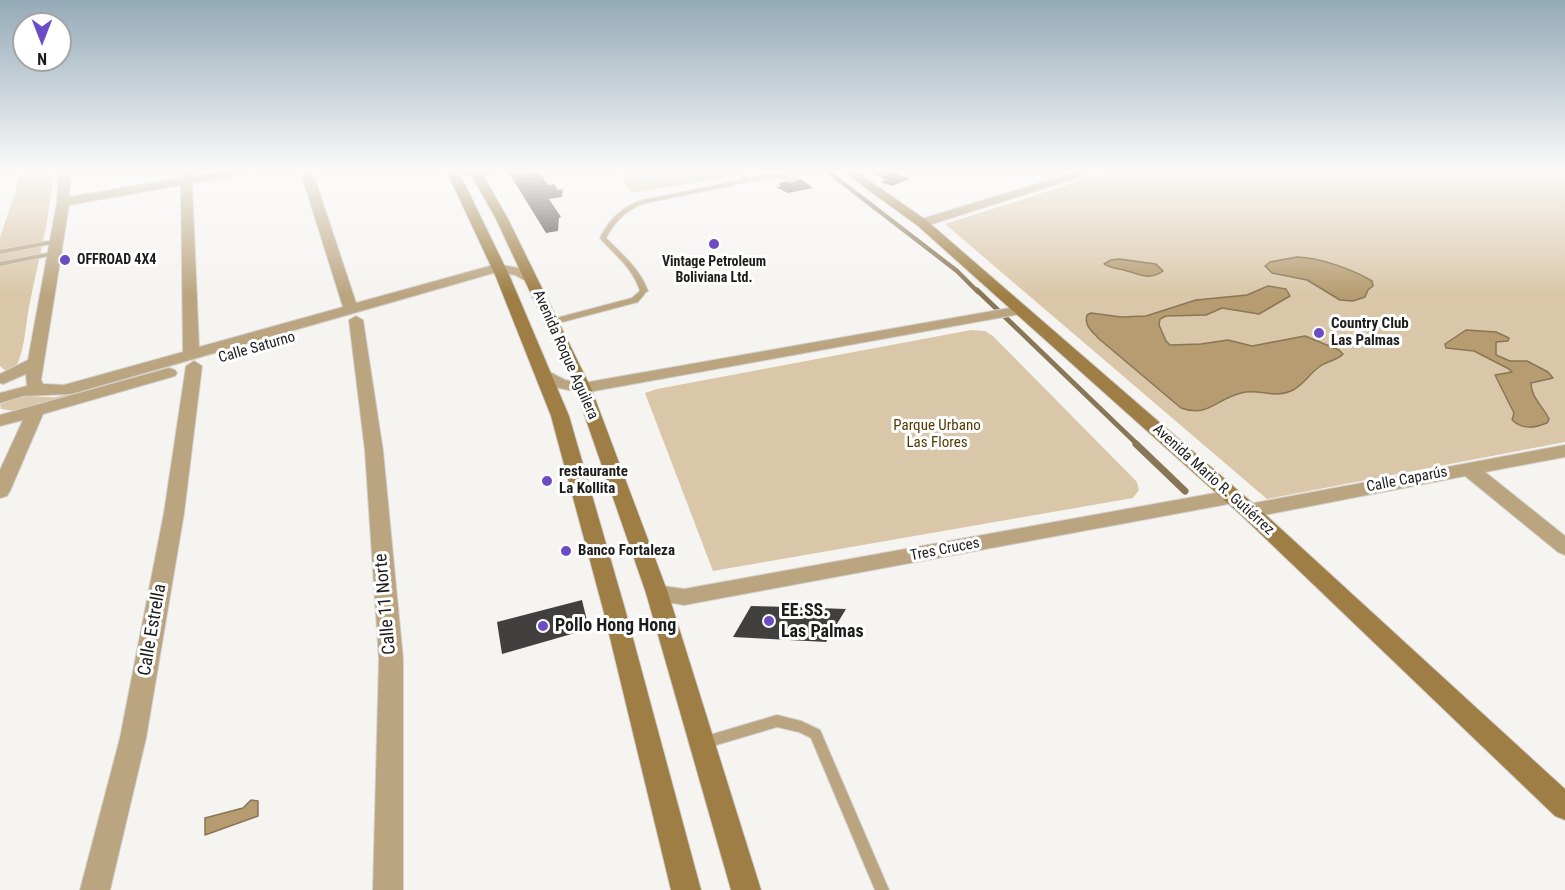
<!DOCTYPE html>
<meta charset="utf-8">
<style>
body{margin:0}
#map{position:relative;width:1565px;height:890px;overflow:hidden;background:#f6f4f1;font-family:"Roboto Condensed",sans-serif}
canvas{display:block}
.north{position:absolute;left:12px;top:12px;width:60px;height:60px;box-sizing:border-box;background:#fff;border:2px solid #a4a4a4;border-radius:50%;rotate:180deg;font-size:16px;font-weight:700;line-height:24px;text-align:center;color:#1c1c1b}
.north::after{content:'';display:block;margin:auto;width:21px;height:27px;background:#6c4cc5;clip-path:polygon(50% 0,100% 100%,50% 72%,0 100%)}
</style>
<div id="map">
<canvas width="1565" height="890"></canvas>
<div class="north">N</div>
</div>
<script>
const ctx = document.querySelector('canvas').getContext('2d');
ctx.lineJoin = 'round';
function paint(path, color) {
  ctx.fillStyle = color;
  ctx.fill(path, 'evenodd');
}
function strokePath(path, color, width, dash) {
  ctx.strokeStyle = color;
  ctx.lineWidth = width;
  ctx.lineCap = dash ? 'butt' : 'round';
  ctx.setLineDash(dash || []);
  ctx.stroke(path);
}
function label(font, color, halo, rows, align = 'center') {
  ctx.font = font + ' "Roboto Condensed",sans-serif';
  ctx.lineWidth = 6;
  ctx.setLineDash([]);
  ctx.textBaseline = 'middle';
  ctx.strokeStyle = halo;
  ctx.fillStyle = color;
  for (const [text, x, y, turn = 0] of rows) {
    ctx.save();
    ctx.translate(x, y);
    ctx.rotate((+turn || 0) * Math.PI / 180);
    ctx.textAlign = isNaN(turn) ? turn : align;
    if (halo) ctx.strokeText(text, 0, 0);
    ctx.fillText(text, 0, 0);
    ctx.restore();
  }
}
paint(new Path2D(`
 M 18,170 L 53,170 C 51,216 38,261 29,307 C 25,328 25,350 15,369 L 7,372 L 0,366 L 0,237 L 15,193 L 19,174 Z
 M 628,170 L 723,170 L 729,177 L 632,193 L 617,172 Z
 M 1115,170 L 1565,170 L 1565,442 L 1267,499 L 945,224 Z
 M 467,279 L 472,280 L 16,411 L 1,409 L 0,405 C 15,389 37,399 57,397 Z
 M 971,330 L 985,331 L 993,336 L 1137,482 L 1139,490 L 1133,498 L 713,571 L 645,393 L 657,389 Z`), '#dac7a9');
const water = new Path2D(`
 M 1297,257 C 1321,258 1352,269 1372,281 L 1373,286 L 1368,290 L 1365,297 L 1353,301 L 1340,300 L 1307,280 L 1272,273 L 1265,266 L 1270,262 Z
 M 1119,259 L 1156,264 L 1163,271 C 1149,281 1139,274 1127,271 C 1119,268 1111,269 1104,264 L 1111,260 Z
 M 1268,286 L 1286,289 L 1290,296 L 1259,314 L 1222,308 L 1206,315 L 1166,316 L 1160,319 L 1159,325 L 1166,341 L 1170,345 L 1201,344 L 1228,340 L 1252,346 L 1305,336 L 1339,350 L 1343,354 C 1337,361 1326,361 1319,367 C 1309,374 1303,386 1291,391 C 1274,399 1258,388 1241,393 C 1216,399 1208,418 1181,408 L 1098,338 C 1091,330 1084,325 1087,315 L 1091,313 L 1121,317 L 1146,316 L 1196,300 L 1247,295 Z
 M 1466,330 L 1496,332 L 1509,338 L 1508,341 L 1496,342 L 1496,355 L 1510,361 L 1527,361 L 1548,372 L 1553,378 L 1531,383 C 1531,398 1543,406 1549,419 L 1547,423 C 1534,428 1523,430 1512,420 L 1514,413 L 1495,375 L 1512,372 L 1509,369 L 1474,351 L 1446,348 L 1445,344 Z
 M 251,800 L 258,801 L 258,816 L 205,835 L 205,818 L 243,808 Z`);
paint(water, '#b69c70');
strokePath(water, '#887656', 1.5);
strokePath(new Path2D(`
 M 826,170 L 957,271 L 978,292`), '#887656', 4.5);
strokePath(new Path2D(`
 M 977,290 L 1138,445`), '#887656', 5);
strokePath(new Path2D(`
 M 1136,444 L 1185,491`), '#887656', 7);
paint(new Path2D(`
 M 525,170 L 528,173 L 539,171 L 548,185 L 554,184 L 558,190 L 563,189 L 562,197 L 549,199 L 561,217 L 559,218 L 558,231 L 546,233 L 509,173 Z
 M 875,170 L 888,170 L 891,171 L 879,176 L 869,173 Z
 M 892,172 L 910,179 L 892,186 L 880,182 L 886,180 L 880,177 Z
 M 801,179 L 813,188 L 788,193 L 776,187 L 781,186 L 778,183 Z
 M 582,600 L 589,629 L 502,654 L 497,622 Z
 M 751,606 L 790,607 L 846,609 L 826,642 L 733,637 Z`), '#42403e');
const lane = new Path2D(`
 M 737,170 L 743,170 L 747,178 L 777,173 L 795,180 L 792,182 L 777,177 L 768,178 L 646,203 C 628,208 615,221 606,238 C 622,254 640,269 648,291 L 646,292 L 638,302 L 555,324 L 549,324 L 549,320 L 632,298 L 640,291 C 633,268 615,255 600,238 C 609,219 623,206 643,200 L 742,180 Z
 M 54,240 L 56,241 L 56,243 L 0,254 L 0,250 Z
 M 52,252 L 55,254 L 54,255 L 0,266 L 0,262 Z
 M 777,715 L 801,721 L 820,730 L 889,890 L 875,890 L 811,738 L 799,732 L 777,727 L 703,749 L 698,747 L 697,743 L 698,739 L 703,737 Z`);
const street = new Path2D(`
 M 59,170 L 71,170 L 69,197 L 181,178 L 180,170 L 192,170 L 192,177 L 230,170 L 256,170 L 250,173 L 192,183 L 199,347 L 343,307 L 300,170 L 312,170 L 356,303 L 497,264 L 524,269 L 538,280 L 531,284 L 515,275 L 497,272 L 71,394 L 23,396 L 0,403 L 0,393 L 27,386 L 26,374 L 3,384 L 0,383 L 0,374 L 28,360 L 57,202 ZM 181,185 L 183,352 L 64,385 L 43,384 L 41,380 L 69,205 Z
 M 1083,170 L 1101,170 L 926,226 L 922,227 L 916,223 L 918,220 Z
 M 1021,306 L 1028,310 L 1026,313 L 583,393 L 554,387 L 536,374 L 544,369 L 565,380 L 583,383 Z
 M 356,316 L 363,320 L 383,451 L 403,659 L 403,890 L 373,890 L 379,659 L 365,451 L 349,320 Z
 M 194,361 L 202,366 L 184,513 L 146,738 L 110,890 L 80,890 L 120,738 L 164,513 L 186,366 Z
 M 169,368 L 175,370 L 177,373 L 175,376 L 43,414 L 10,491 L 7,496 L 0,498 L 0,470 L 23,420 L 0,426 L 0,415 Z
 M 1565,445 L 1565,457 L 1485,472 L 1565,536 L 1565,555 L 1558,552 L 1465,476 L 1249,518 L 1242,516 L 1239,511 L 1242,506 L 1249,504 Z
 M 1232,490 L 1239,492 L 1242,497 L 1239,502 L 684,605 L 649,599 L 646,593 L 649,587 L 657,585 L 684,589 Z`);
const secondary = new Path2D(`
 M 446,170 L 458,170 L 510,277 L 569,416 L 625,609 L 701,890 L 671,890 L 603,609 L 551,416 L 496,277 Z
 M 463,170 L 503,170 L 501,172 L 483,175 L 508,219 L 591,388 L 668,593 L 761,890 L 731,890 L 646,593 L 575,388 L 496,219 L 472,176 L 463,174 Z
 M 841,170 L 854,170 L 926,220 L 1256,506 L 1565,789 L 1565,820 L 1555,816 L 1242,516 L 918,226 Z`);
strokePath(lane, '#d3d1cf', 2);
strokePath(street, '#d3d1cf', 2);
strokePath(secondary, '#d3d1cf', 2);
paint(lane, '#bba580');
paint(street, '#bba580');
paint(secondary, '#9e7e44');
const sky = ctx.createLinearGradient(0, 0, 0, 295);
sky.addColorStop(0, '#94aab8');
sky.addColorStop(0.58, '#fbfaf9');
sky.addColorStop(1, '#fbfaf900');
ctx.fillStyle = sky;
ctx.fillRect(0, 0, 1565, 295);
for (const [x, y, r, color] of [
 [714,244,6,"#6c4cc5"],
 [65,260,6,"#6c4cc5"],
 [1319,333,6,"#6c4cc5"],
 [547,481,6,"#6c4cc5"],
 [566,551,6,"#6c4cc5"],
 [769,621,6,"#6c4cc5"],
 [543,626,6,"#6c4cc5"]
]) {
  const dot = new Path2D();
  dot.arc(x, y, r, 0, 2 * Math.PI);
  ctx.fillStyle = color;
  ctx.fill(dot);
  strokePath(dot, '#fff', 2);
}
label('bold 14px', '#1c1c1b', '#fff', [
 ["OFFROAD 4X4",77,260],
 ["Vintage Petroleum",714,262,"center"],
 ["Boliviana Ltd.",714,278,"center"]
], 'left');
label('bold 15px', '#1c1c1b', '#fff', [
 ["Country Club",1331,324],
 ["Las Palmas",1331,341],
 ["restaurante",559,472],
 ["La Kollita",559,489],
 ["Banco Fortaleza",578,551]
], 'left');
label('15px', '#1c1c1b', '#fff', [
 ["Calle Saturno",257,348,-16],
 ["Avenida Roque Aguilera",565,355,66],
 ["Avenida Mario R. Gutiérrez",1213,480,42],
 ["Calle Caparús",1407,480,-11],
 ["Tres Cruces",945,550,-11]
]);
label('15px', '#543a00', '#fff', [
 ["Parque Urbano",937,426],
 ["Las Flores",937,443]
]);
label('18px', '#1c1c1b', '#fff', [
 ["Calle 11 Norte",386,604,-95],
 ["Calle Estrella",153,630,-80]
]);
label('bold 18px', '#1c1c1b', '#fff', [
 ["EE.SS.",781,611],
 ["Las Palmas",781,632],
 ["Pollo Hong Hong",555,626]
], 'left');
</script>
